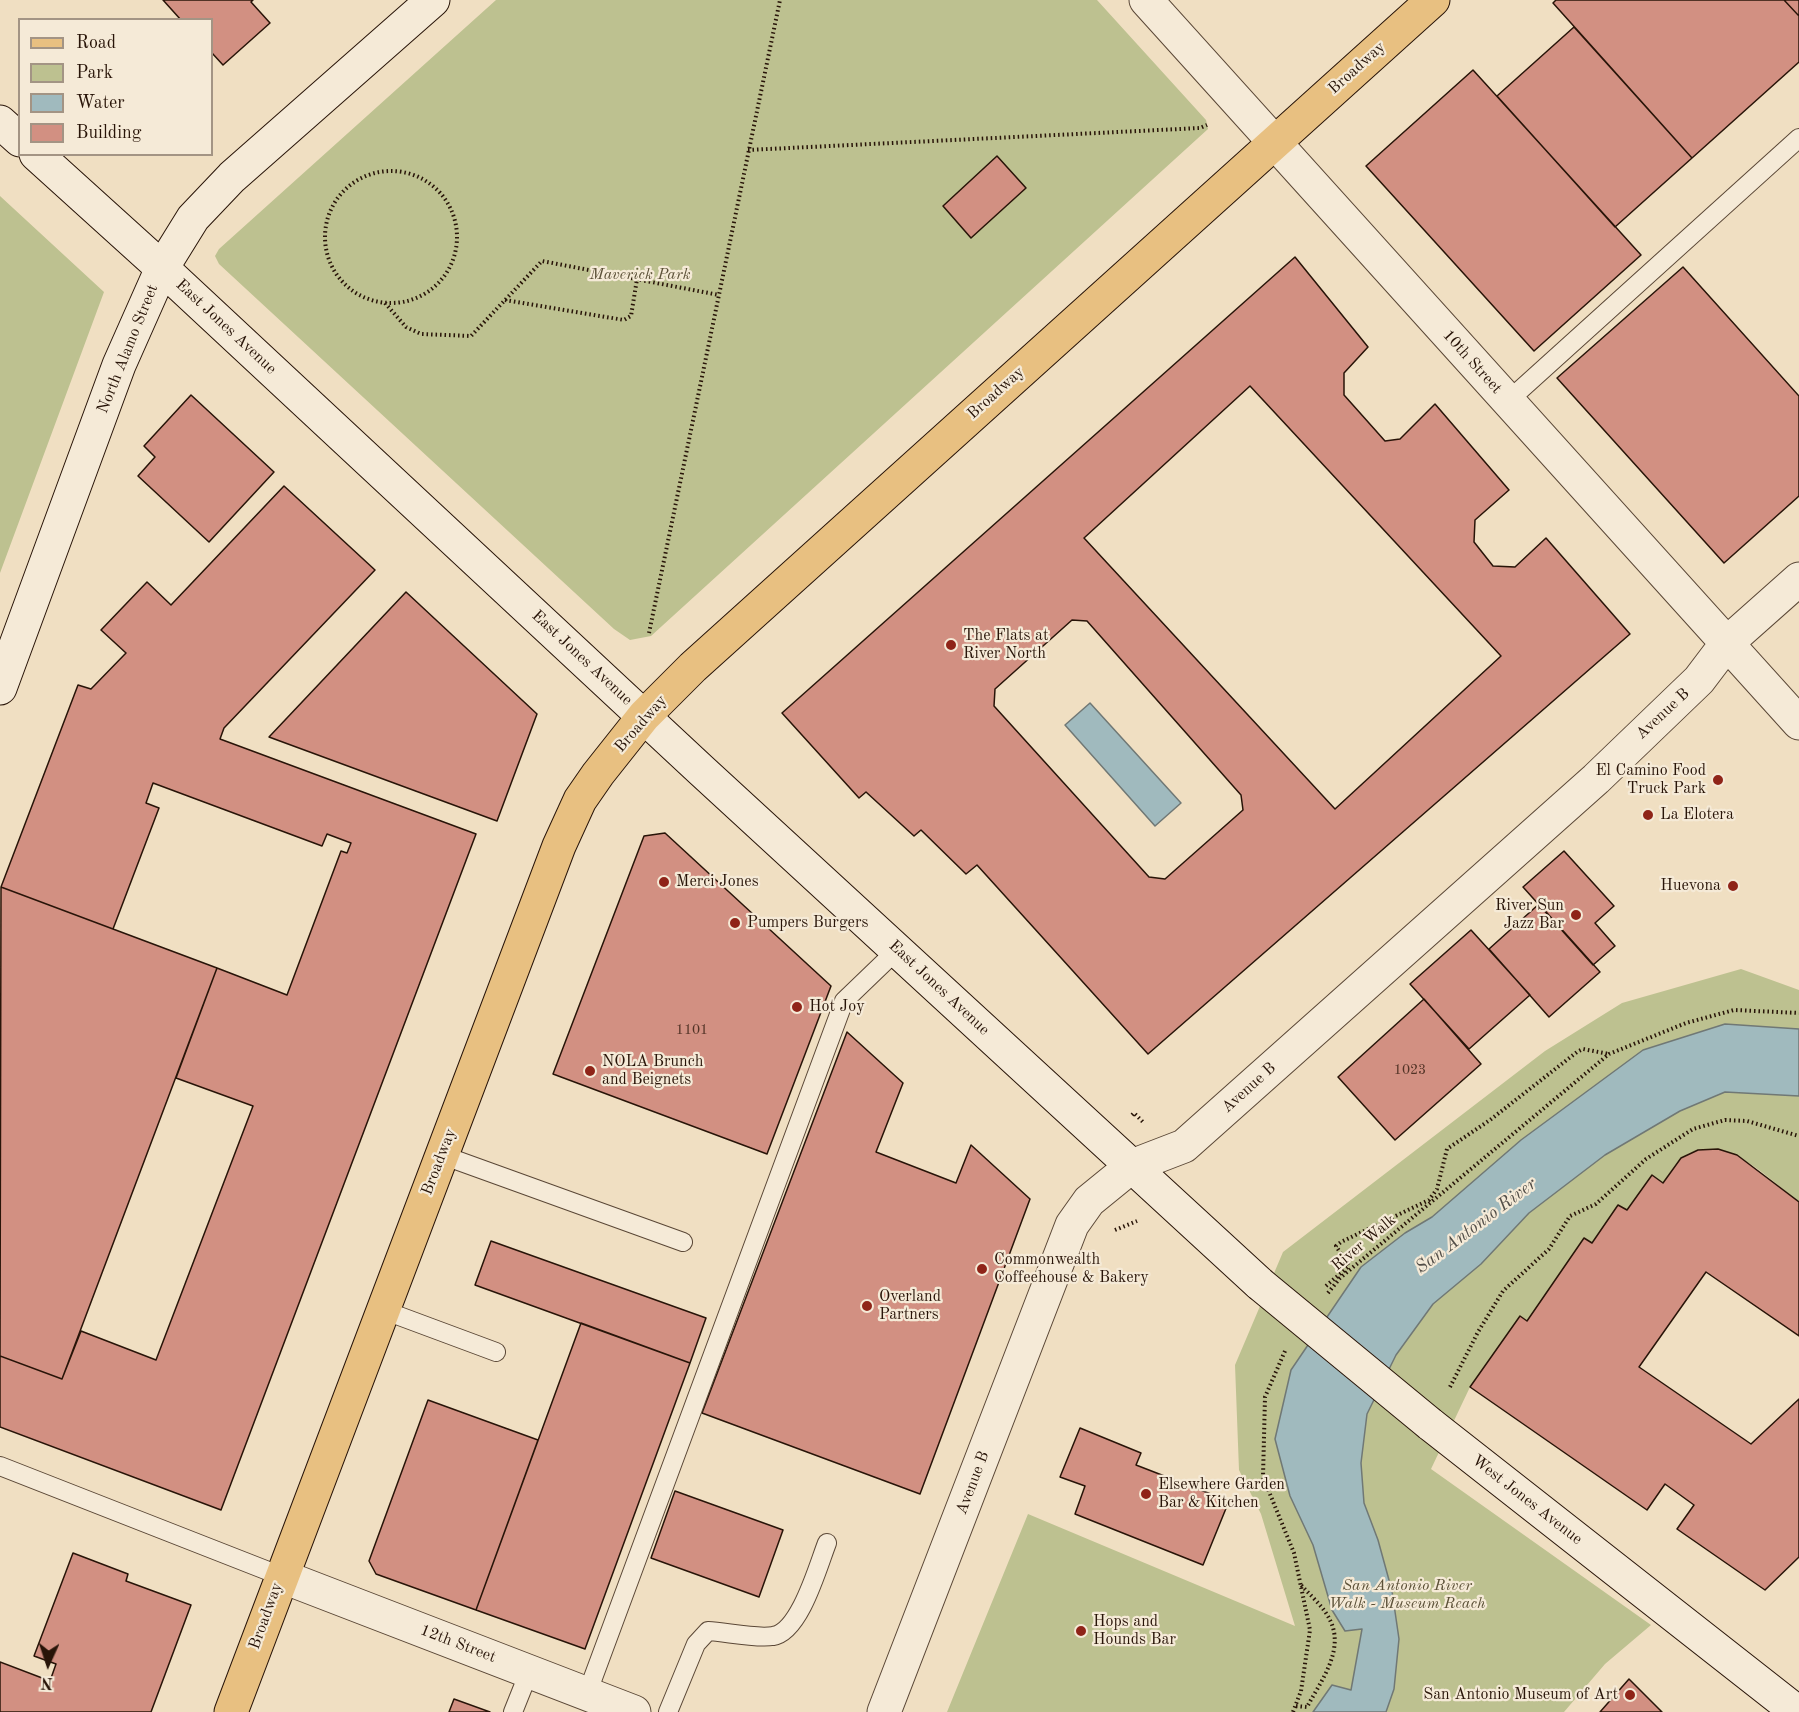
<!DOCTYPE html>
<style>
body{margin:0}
#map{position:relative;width:1799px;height:1712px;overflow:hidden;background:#f0dfc2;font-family:"Old Standard TT",serif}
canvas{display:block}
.legend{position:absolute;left:18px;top:18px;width:195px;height:138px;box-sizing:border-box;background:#f5ead7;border:2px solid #a39484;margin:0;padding:8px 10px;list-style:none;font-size:18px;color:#281408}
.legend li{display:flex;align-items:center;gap:12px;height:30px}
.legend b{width:30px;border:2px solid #a39484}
.north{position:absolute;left:18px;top:1634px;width:60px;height:60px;-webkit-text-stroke:4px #f5ead7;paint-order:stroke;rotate:183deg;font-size:16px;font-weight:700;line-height:24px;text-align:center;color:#281408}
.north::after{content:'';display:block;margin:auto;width:21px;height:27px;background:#281408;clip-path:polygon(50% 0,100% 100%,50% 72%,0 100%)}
</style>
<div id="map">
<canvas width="1799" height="1712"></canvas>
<ul class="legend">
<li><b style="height:8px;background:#e8c081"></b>Road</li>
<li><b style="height:16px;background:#bdc190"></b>Park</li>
<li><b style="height:16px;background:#a0babe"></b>Water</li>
<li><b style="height:16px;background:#d29082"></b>Building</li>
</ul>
<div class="north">N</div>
</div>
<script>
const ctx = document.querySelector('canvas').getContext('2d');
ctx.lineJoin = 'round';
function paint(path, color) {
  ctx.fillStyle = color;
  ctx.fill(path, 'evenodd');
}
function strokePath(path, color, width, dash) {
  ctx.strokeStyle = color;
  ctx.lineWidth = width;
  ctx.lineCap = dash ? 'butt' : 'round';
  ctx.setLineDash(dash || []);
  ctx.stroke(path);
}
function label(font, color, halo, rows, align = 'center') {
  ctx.font = font + ' "Old Standard TT",serif';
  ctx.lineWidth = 4.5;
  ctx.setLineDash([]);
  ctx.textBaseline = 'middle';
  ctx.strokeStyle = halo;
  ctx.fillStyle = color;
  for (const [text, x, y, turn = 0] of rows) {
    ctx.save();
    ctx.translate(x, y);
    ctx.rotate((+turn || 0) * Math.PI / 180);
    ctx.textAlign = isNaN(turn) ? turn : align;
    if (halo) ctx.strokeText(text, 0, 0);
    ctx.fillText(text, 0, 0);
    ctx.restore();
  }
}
paint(new Path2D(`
 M 496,0 L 1097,0 L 1206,120 L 1208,129 L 651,636 L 630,640 L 614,629 L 219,264 L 215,256 L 219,249 Z
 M 0,196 L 104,292 L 0,573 Z
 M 1741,969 L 1799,990 L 1799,1202 C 1768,1179 1724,1130 1683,1157 C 1675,1162 1669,1175 1663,1183 L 1652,1175 L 1627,1210 L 1618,1205 L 1592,1243 L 1584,1239 L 1527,1321 L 1520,1316 L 1470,1387 L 1431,1469 L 1651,1625 L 1605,1664 L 1564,1712 L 947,1712 L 1028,1514 L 1295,1626 L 1261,1514 L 1239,1470 L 1235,1365 L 1283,1252 L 1545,1051 L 1622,1003 Z`), '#bdc190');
const water = new Path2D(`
 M 1090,703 L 1181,803 L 1155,826 L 1065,725 Z
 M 1725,1024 L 1799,1029 L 1799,1096 L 1725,1092 L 1680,1111 L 1605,1155 L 1529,1213 L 1481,1264 L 1433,1304 L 1396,1355 L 1367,1414 L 1361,1463 L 1364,1503 L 1378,1540 L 1392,1591 L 1399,1639 L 1394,1689 L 1386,1712 L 1313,1712 L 1332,1685 L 1351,1690 L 1362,1629 L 1345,1631 L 1332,1610 L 1313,1545 L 1290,1496 L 1275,1439 L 1291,1370 L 1361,1267 L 1405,1233 L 1432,1217 L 1521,1140 L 1643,1050 Z`);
paint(water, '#a0babe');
strokePath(water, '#707875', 1.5);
const building = new Path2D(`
 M 163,0 L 253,0 L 251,2 L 270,23 L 223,65 L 212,53 L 212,20 L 181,20 Z
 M 1556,0 L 1784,0 L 1799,16 L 1799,62 L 1692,158 L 1553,3 Z
 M 1784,0 L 1799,0 L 1799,16 Z
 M 1574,27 L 1692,158 L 1615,227 L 1497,96 Z
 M 1473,70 L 1641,255 L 1534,351 L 1366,166 Z
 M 997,156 L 1026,188 L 971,238 L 943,206 Z
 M 1295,257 L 1368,347 L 1344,373 L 1344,395 L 1385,441 L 1400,439 L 1435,404 L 1509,490 L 1475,520 L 1474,542 L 1493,566 L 1515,567 L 1546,538 L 1630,634 L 1148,1054 L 977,865 L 966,874 L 921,830 L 914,836 L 866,792 L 859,798 L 782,713 ZM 1250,386 L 1501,656 L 1335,809 L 1084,538 ZM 1072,620 L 1087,621 L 1241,795 L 1243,810 L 1165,879 L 1149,877 L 994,706 L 995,689 Z
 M 1683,267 L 1799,396 L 1799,496 L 1724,563 L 1557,378 Z
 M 191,395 L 274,472 L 209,542 L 138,476 L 155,457 L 144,446 Z
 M 284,486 L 375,570 L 224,728 L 220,739 L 476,834 L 221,1510 L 0,1427 L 0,1356 L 62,1379 L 81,1331 L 156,1360 L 253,1106 L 176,1078 L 217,968 L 287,995 L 341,851 L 347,853 L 351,843 L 327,834 L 322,846 L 153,783 L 146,803 L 159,808 L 113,929 L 1,887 L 78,685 L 91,689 L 126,653 L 101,630 L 147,582 L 171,605 Z
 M 406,592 L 537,714 L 497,821 L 269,737 Z
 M 665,833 L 831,986 L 767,1154 L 553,1074 L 644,836 Z
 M 1564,851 L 1614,906 L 1595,923 L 1615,946 L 1593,965 L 1523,887 Z
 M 1,887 L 217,968 L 62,1379 L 0,1356 Z
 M 1539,904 L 1600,972 L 1549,1017 L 1489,949 Z
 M 1471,930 L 1530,995 L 1469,1049 L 1410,984 Z
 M 1424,999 L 1481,1064 L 1395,1140 L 1338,1077 Z
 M 847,1032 L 903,1083 L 876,1152 L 956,1183 L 971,1145 L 1030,1199 L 920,1494 L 702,1413 Z
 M 1718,1149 L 1737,1155 L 1799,1202 L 1799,1336 L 1706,1272 L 1639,1367 L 1751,1444 L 1799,1399 L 1799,1557 L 1765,1590 L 1677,1529 L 1694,1505 L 1665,1484 L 1647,1510 L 1470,1387 L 1520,1316 L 1527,1321 L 1584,1238 L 1592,1243 L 1618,1205 L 1627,1210 L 1652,1175 L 1663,1183 L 1681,1158 L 1698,1150 Z
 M 491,1241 L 706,1318 L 690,1363 L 475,1285 Z
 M 581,1323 L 690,1363 L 585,1649 L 476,1610 Z
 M 428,1400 L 538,1440 L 476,1610 L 376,1574 L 369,1561 Z
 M 1080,1428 L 1141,1453 L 1136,1465 L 1229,1501 L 1203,1565 L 1075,1514 L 1085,1486 L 1060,1477 Z
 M 675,1491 L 783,1530 L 759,1597 L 651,1558 Z
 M 73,1553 L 128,1574 L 126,1581 L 191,1605 L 151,1712 L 0,1712 L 0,1662 L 50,1681 L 56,1664 L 34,1656 Z
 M 1629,1679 L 1662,1712 L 1600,1712 Z
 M 454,1699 L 490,1712 L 449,1712 Z`);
paint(building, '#d29082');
strokePath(building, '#281408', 1.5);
const lane = new Path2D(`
 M 1508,401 L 1799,138
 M 442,1155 L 683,1242
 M 383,1310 L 496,1352
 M 0,1466 L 281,1576
 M 587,1694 L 844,1001 L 897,950
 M 513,1712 L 529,1672
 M 668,1712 L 696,1644 L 708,1631 C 726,1632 756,1639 773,1636 C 800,1632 818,1566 827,1543`);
const street = new Path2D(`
 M 1146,0 L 1799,723
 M 281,1576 L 634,1712
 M 884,1712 L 1072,1225 L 1089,1201 L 1132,1166 L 1184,1146 L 1596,779 L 1699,680 L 1727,643 L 1799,579`);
const secondary = new Path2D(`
 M 0,122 L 20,140
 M 36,154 L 162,268 L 701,770 L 1260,1284
 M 0,688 L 119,365 L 162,268 L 193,218 L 232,177 L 433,0
 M 1430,1424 L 1797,1712`);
const primary = new Path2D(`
 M 231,1712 L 559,846 L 580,800 L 598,774 L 644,716 L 693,667 L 1433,0`);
strokePath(lane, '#5a4736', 20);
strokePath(street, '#5a4736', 35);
strokePath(secondary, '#281408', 35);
strokePath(primary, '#281408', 35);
strokePath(new Path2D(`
 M 748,150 L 1200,128 L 1207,125
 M325 237a66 66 0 1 1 132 0a66 66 0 1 1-132 0Z
 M 505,300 L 624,320 L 631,316 L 637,279
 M 385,303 L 406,327 L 421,334 L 471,336 L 542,261 L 719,295
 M 649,633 L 780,0
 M 1132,1115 L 1134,1113 L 1143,1122
 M 1115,1230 L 1137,1221
 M 1326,1286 L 1349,1266 L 1336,1246 L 1341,1242 L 1429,1200 L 1437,1189 L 1447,1149 L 1490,1120 L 1577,1052 L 1583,1049 L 1609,1054
 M 1328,1293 L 1340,1278 L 1609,1054 L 1686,1023 L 1734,1010 L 1799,1013
 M 1285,1351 L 1265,1397 L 1263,1477 L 1294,1553 L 1310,1630 L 1301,1691 L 1293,1712
 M 1450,1387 L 1478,1332 L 1503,1291 L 1549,1249 L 1570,1216 L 1596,1204 L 1646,1159 L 1693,1129 L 1725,1120 L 1747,1121 L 1799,1136
 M 1296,1706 L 1307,1707 C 1321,1681 1345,1650 1330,1620 C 1324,1607 1310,1595 1300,1584`), '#281408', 4, [1.5, 3]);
strokePath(lane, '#f5ead7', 18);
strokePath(street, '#f5ead7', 33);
strokePath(secondary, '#f5ead7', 33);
strokePath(primary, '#e8c081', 33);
const secondaryBridge = new Path2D(`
 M 1260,1284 L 1430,1424`);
strokePath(secondaryBridge, '#281408', 35, []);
strokePath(secondaryBridge, '#f5ead7', 33);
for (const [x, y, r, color] of [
 [951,645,6,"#8f2418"],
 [1718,780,6,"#8f2418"],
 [1648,815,6,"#8f2418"],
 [664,882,6,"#8f2418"],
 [1733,886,6,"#8f2418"],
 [1576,915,6,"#8f2418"],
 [735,923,6,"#8f2418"],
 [797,1007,6,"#8f2418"],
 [590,1071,6,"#8f2418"],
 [982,1269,6,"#8f2418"],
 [867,1306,6,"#8f2418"],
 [1146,1494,6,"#8f2418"],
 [1081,1631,6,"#8f2418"],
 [1630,1695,6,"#8f2418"]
]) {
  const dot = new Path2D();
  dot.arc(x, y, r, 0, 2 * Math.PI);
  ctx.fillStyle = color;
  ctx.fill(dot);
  strokePath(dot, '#f5ead7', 2);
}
label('14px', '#523326', null, [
 ["1101",692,1030],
 ["1023",1410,1070]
]);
label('16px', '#281408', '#f5ead7', [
 ["Broadway",1357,68,-42],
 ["East Jones Avenue",226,327,43],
 ["North Alamo Street",128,349,-68],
 ["10th Street",1472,362,48],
 ["Broadway",996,393,-42],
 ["East Jones Avenue",582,658,43],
 ["Avenue B",1663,714,-43],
 ["Broadway",641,724,-49],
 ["East Jones Avenue",939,988,43],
 ["Avenue B",1249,1088,-42],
 ["Broadway",439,1162,-69],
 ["River Walk",1364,1243,-40],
 ["Avenue B",973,1483,-69],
 ["West Jones Avenue",1527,1500,38],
 ["Broadway",266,1616,-70],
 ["12th Street",458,1644,21]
]);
label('italic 16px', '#5c5138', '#f5ead7', [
 ["Maverick Park",640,275],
 ["San Antonio River",1407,1586],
 ["Walk - Museum Reach",1407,1604]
]);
label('16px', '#281408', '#f5ead7', [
 ["The Flats at",963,636],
 ["River North",963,654],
 ["El Camino Food",1706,771,"right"],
 ["Truck Park",1706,789,"right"],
 ["La Elotera",1660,815],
 ["Merci Jones",676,882],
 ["Huevona",1721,886,"right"],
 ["River Sun",1564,906,"right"],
 ["Jazz Bar",1564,924,"right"],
 ["Pumpers Burgers",747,923],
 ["Hot Joy",809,1007],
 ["NOLA Brunch",602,1062],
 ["and Beignets",602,1080],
 ["Commonwealth",994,1260],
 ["Coffeehouse & Bakery",994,1278],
 ["Overland",879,1297],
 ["Partners",879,1315],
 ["Elsewhere Garden",1158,1485],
 ["Bar & Kitchen",1158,1503],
 ["Hops and",1093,1622],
 ["Hounds Bar",1093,1640],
 ["San Antonio Museum of Art",1618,1695,"right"]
], 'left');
label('italic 18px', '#524e48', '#f5ead7', [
 ["San Antonio River",1476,1226,-37]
]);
</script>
